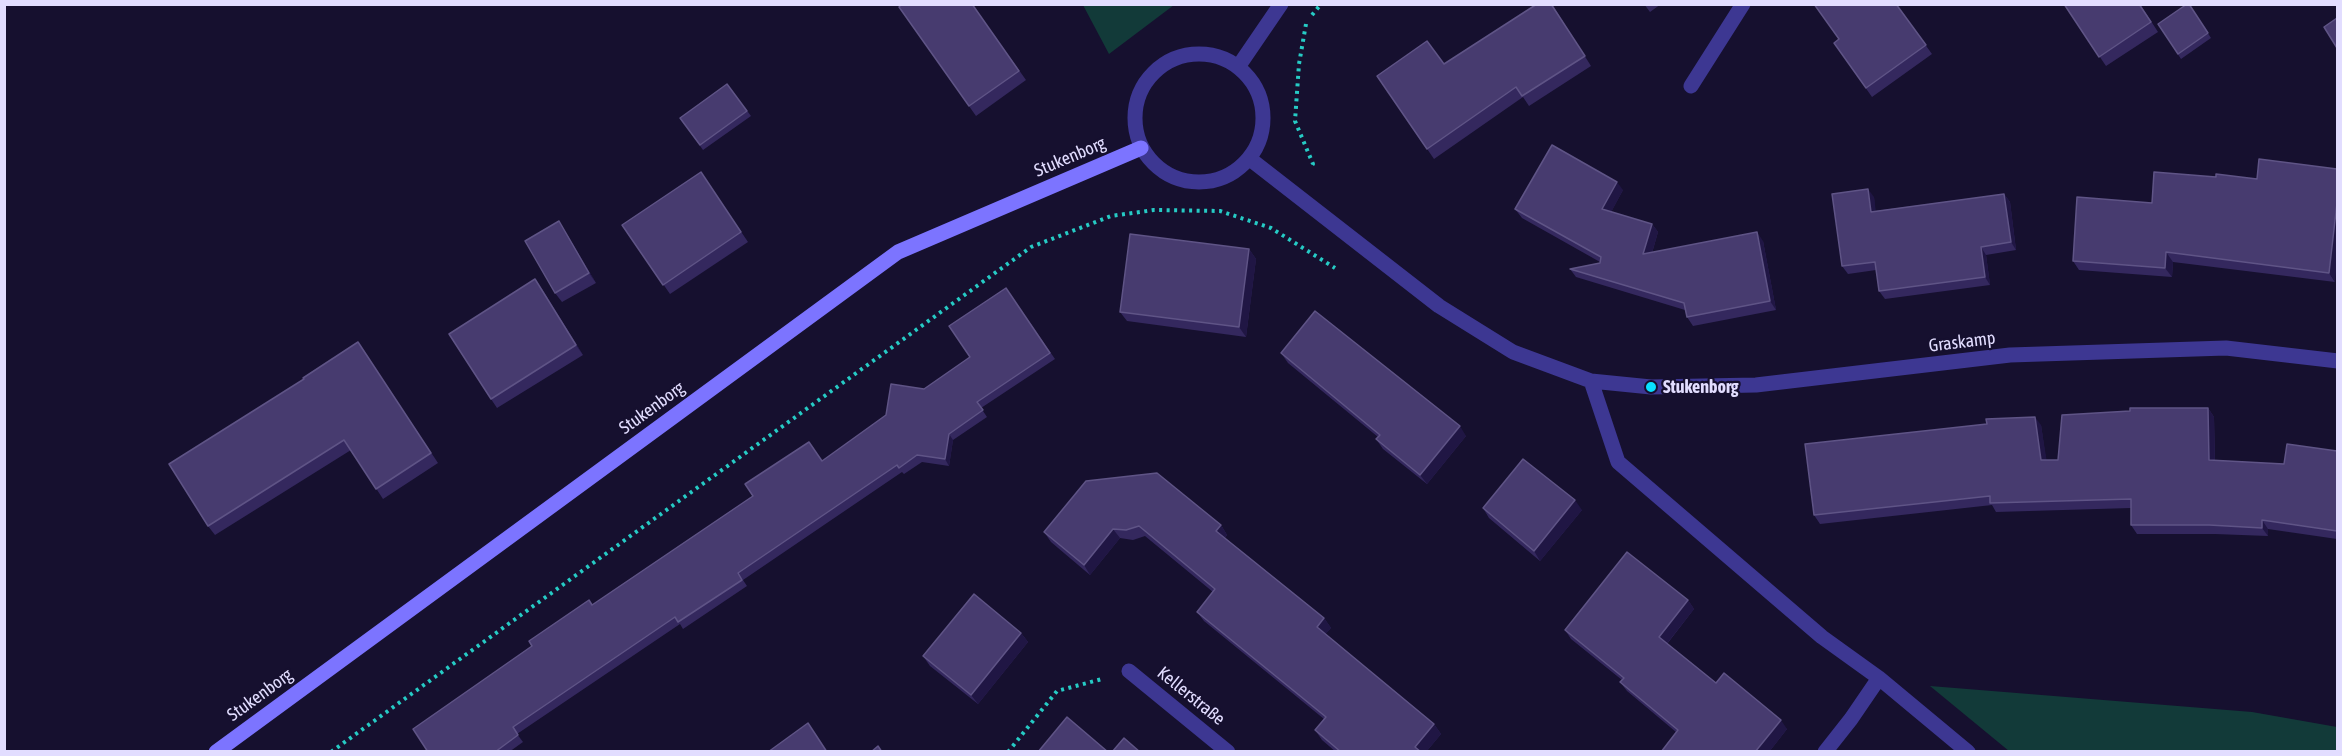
<!DOCTYPE html>
<meta charset="utf-8">
<style>
body{margin:0}
#map{position:relative;width:2342px;height:756px;overflow:hidden;background:#16102f;font-family:"Asap Condensed",sans-serif}
canvas{display:block}
.frame{position:absolute;inset:0;border:6px solid #e2ddff;pointer-events:none}
</style>
<div id="map">
<canvas width="2342" height="756"></canvas>
<div class="frame"></div>
</div>
<script>
const ctx = document.querySelector('canvas').getContext('2d');
ctx.lineJoin = 'round';
function paint(path, color) {
  ctx.fillStyle = color;
  ctx.fill(path, 'evenodd');
}
function strokePath(path, color, width, dash) {
  ctx.strokeStyle = color;
  ctx.lineWidth = width;
  ctx.lineCap = dash ? 'butt' : 'round';
  ctx.setLineDash(dash || []);
  ctx.stroke(path);
}
function label(font, color, halo, rows, align = 'center') {
  ctx.font = font + ' "Asap Condensed",sans-serif';
  ctx.lineWidth = 4.5;
  ctx.setLineDash([]);
  ctx.textBaseline = 'middle';
  ctx.strokeStyle = halo;
  ctx.fillStyle = color;
  for (const [text, x, y, turn = 0] of rows) {
    ctx.save();
    ctx.translate(x, y);
    ctx.rotate((+turn || 0) * Math.PI / 180);
    ctx.textAlign = isNaN(turn) ? turn : align;
    if (halo) ctx.strokeText(text, 0, 0);
    ctx.fillText(text, 0, 0);
    ctx.restore();
  }
}
paint(new Path2D(`
 M 1083,5 L 1174,5 L 1109,54 Z
 M 1930,686 L 2252,712 L 2337,727 L 2337,751 L 2009,751 Z`), '#123a39');
strokePath(new Path2D(`
 M 1312,15 L 1321,4
 M 1306,24 L 1299,64 L 1295,121 L 1313,164 L 1311,167
 M 331,752 L 1031,247 L 1111,216 L 1154,210 L 1220,211 L 1271,228 L 1335,268
 M 1008,752 L 1057,691 L 1102,679`), '#26cbc5', 4, [3, 4.5]);
strokePath(new Path2D(`
 M1135 118a64 64 0 1 1 128 0a64 64 0 1 1-128 0Z
 M 1238,67 L 1281,4
 M 1691,86 L 1743,4
 M 1250,159 L 1439,306 L 1513,352 L 1591,381 L 1651,387 L 1756,385 L 2010,355 L 2226,348 L 2338,361
 M 1591,381 L 1618,462 L 1822,637 L 1879,678 L 1968,752
 M 1129,671 L 1228,752
 M 1825,752 L 1851,719 L 1879,678`), '#3d3792', 15);
strokePath(new Path2D(`
 M 216,752 L 898,252 L 1141,148`), '#7c74ff', 15);
paint(new Path2D(`
 M 972,4 L 1026,80 L 976,116 L 899,7 Z
 M 1552,4 L 1591,66 L 1529,106 L 1523,97 L 1434,159 L 1377,76 L 1444,64 Z
 M 1644,4 L 1661,4 L 1650,12 Z
 M 1896,4 L 1932,54 L 1872,97 L 1834,43 Z
 M 2064,4 L 2140,4 L 2158,32 L 2106,66 Z
 M 2189,4 L 2211,38 L 2181,59 L 2158,24 Z
 M 727,84 L 751,116 L 703,150 L 680,118 Z
 M 2259,159 L 2335,282 L 2173,262 L 2172,277 L 2079,270 L 2073,261 L 2152,203 L 2216,177 L 2257,179 Z
 M 701,172 L 748,242 L 670,294 L 622,225 Z
 M 1623,190 L 1611,212 L 1652,224 L 1658,232 L 1652,253 L 1763,241 L 1776,310 L 1693,326 L 1687,317 L 1685,310 L 1576,277 L 1570,269 L 1600,263 L 1600,262 L 1522,218 L 1515,209 Z
 M 2004,194 L 2010,202 L 2016,250 L 1986,255 L 1990,285 L 1885,299 L 1879,291 L 1876,270 L 1848,274 L 1842,266 L 1874,197 L 1875,211 Z
 M 565,231 L 596,283 L 562,302 L 555,293 Z
 M 1249,249 L 1256,259 L 1246,337 L 1127,321 L 1120,312 Z
 M 1006,288 L 1055,359 L 981,408 L 987,417 L 953,440 L 949,466 L 922,462 L 904,474 L 902,472 L 743,580 L 747,586 L 683,629 L 680,624 L 517,734 L 523,742 L 509,752 L 428,752 L 592,605 L 753,496 L 822,461 L 970,357 Z
 M 542,289 L 583,355 L 497,408 L 491,399 Z
 M 358,342 L 438,463 L 383,499 L 351,450 L 215,535 L 208,526 L 304,379 Z
 M 1281,353 L 1466,436 L 1427,484 L 1383,449 L 1376,439 L 1378,437 L 1288,363 Z
 M 2208,408 L 2214,417 L 2215,460 L 2284,464 L 2337,451 L 2337,539 L 2268,529 L 2268,536 L 2215,534 L 2137,534 L 2131,525 L 2131,508 L 1996,512 L 1992,505 L 1820,524 L 1814,515 L 2041,425 L 2046,460 L 2058,460 Z
 M 1086,481 L 1221,525 L 1227,535 L 1225,538 L 1324,618 L 1331,628 L 1325,634 L 1434,724 L 1441,734 L 1426,752 L 1336,752 L 1322,740 L 1315,730 L 1324,719 L 1204,621 L 1197,612 L 1213,592 L 1145,536 L 1133,540 L 1120,538 L 1090,575 L 1051,542 L 1044,532 Z
 M 1483,508 L 1582,510 L 1540,561 L 1489,518 Z
 M 1688,600 L 1694,609 L 1667,644 L 1716,683 L 1787,729 L 1769,752 L 1661,752 L 1676,732 L 1627,691 L 1620,682 L 1622,680 L 1571,639 L 1565,630 Z
 M 1021,633 L 1028,642 L 978,704 L 930,666 L 923,656 Z`), '#34285e');
paint(new Path2D(`
 M 1617,182 L 1623,190 L 1608,218 L 1602,209 Z
 M 1868,189 L 1874,197 L 1877,220 L 1871,212 Z
 M 2004,194 L 2010,202 L 2016,250 L 2011,242 Z
 M 2337,203 L 2337,265 L 2335,282 L 2329,273 Z
 M 559,221 L 565,231 L 596,283 L 589,273 Z
 M 1652,224 L 1658,232 L 1649,263 L 1643,254 Z
 M 1757,232 L 1763,241 L 1776,310 L 1770,301 Z
 M 1981,247 L 1986,255 L 1990,285 L 1985,277 Z
 M 1249,249 L 1256,259 L 1246,337 L 1239,327 Z
 M 2166,252 L 2173,262 L 2172,277 L 2165,268 Z
 M 535,279 L 542,289 L 583,355 L 576,345 Z
 M 2208,408 L 2214,417 L 2215,469 L 2209,460 Z
 M 2035,417 L 2041,425 L 2048,469 L 2041,460 Z
 M 1460,426 L 1466,436 L 1427,484 L 1420,475 Z
 M 949,434 L 953,440 L 949,466 L 945,459 Z
 M 1575,500 L 1582,510 L 1540,561 L 1534,551 Z
 M 2262,520 L 2268,529 L 2268,536 L 2262,528 Z
 M 1221,525 L 1227,535 L 1223,540 L 1216,531 Z
 M 1113,529 L 1120,538 L 1090,575 L 1084,565 Z
 M 1688,600 L 1694,609 L 1665,646 L 1659,637 Z
 M 1324,618 L 1331,628 L 1323,637 L 1317,627 Z
 M 1021,633 L 1028,642 L 978,704 L 971,695 Z
 M 1781,720 L 1787,729 L 1769,752 L 1755,752 Z
 M 1434,724 L 1441,734 L 1426,752 L 1419,752 L 1415,747 Z`), '#201644');
const building = new Path2D(`
 M 902,4 L 972,4 L 1019,71 L 969,106 L 899,7 Z
 M 1537,4 L 1551,4 L 1585,56 L 1522,96 L 1516,87 L 1427,149 L 1377,76 L 1427,41 L 1444,64 Z
 M 1814,4 L 1896,4 L 1926,45 L 1866,88 L 1834,43 L 1839,39 Z
 M 2064,4 L 2139,4 L 2151,22 L 2099,57 Z
 M 2187,4 L 2189,4 L 2208,33 L 2178,54 L 2158,24 Z
 M 2337,18 L 2337,48 L 2324,27 Z
 M 727,84 L 747,111 L 700,145 L 680,118 Z
 M 1552,145 L 1617,182 L 1602,209 L 1652,224 L 1643,254 L 1757,232 L 1770,301 L 1687,317 L 1684,303 L 1570,269 L 1600,263 L 1601,257 L 1515,209 Z
 M 2259,159 L 2337,169 L 2337,203 L 2329,273 L 2166,252 L 2165,268 L 2073,261 L 2077,197 L 2152,203 L 2154,172 L 2216,177 L 2216,174 L 2257,179 Z
 M 701,172 L 741,232 L 663,285 L 622,225 Z
 M 1868,189 L 1871,212 L 2004,194 L 2011,242 L 1981,247 L 1985,277 L 1879,291 L 1875,262 L 1842,266 L 1832,194 Z
 M 559,221 L 589,273 L 555,293 L 525,241 Z
 M 1130,234 L 1249,249 L 1239,327 L 1120,312 Z
 M 535,279 L 576,345 L 491,399 L 449,334 Z
 M 1006,288 L 1050,353 L 977,402 L 983,410 L 949,434 L 945,459 L 917,455 L 899,468 L 897,465 L 738,573 L 742,580 L 678,622 L 675,617 L 513,727 L 518,735 L 495,752 L 428,752 L 413,729 L 532,646 L 529,641 L 589,600 L 592,605 L 753,496 L 745,484 L 809,442 L 822,461 L 886,415 L 891,384 L 924,389 L 970,357 L 949,326 Z
 M 1315,311 L 1460,426 L 1420,475 L 1376,439 L 1380,435 L 1281,353 Z
 M 358,342 L 431,453 L 376,489 L 344,440 L 208,526 L 169,464 L 304,379 L 303,378 Z
 M 2130,408 L 2208,408 L 2209,460 L 2284,464 L 2287,444 L 2337,451 L 2337,531 L 2262,520 L 2262,528 L 2209,525 L 2131,525 L 2131,499 L 1990,503 L 1990,496 L 1814,515 L 1805,444 L 1987,424 L 1986,419 L 2035,417 L 2041,460 L 2058,460 L 2062,415 L 2130,411 Z
 M 1523,459 L 1575,500 L 1534,551 L 1483,508 Z
 M 1157,473 L 1221,525 L 1216,531 L 1324,618 L 1317,627 L 1434,724 L 1415,747 L 1421,752 L 1341,752 L 1315,730 L 1326,717 L 1197,612 L 1215,589 L 1139,526 L 1126,530 L 1113,529 L 1084,565 L 1044,532 L 1086,481 Z
 M 1627,552 L 1688,600 L 1659,637 L 1716,683 L 1724,673 L 1781,720 L 1755,752 L 1661,752 L 1678,730 L 1620,682 L 1624,678 L 1565,630 Z
 M 974,594 L 1021,633 L 971,695 L 923,656 Z
 M 1067,717 L 1108,752 L 1038,752 Z
 M 808,723 L 827,752 L 768,752 Z
 M 1124,738 L 1140,752 L 1112,752 Z
 M 878,746 L 882,752 L 871,752 Z`);
paint(building, '#473b6f');
strokePath(building, '#5f5486', 1.5);
for (const [x, y, r, color] of [
 [1651,387,6,"#09e0ff"]
]) {
  const dot = new Path2D();
  dot.arc(x, y, r, 0, 2 * Math.PI);
  ctx.fillStyle = color;
  ctx.fill(dot);
  strokePath(dot, '#16102f', 2);
}
label('18px', '#e2ddff', '#16102f', [
 ["Stukenborg",1070,157,-23],
 ["Graskamp",1962,342,-7],
 ["Stukenborg",652,408,-36],
 ["Stukenborg",260,695,-36],
 ["Kellerstraße",1191,696,39]
]);
label('bold 18px', '#e2ddff', '#16102f', [
 ["Stukenborg",1663,387]
], 'left');
</script>
